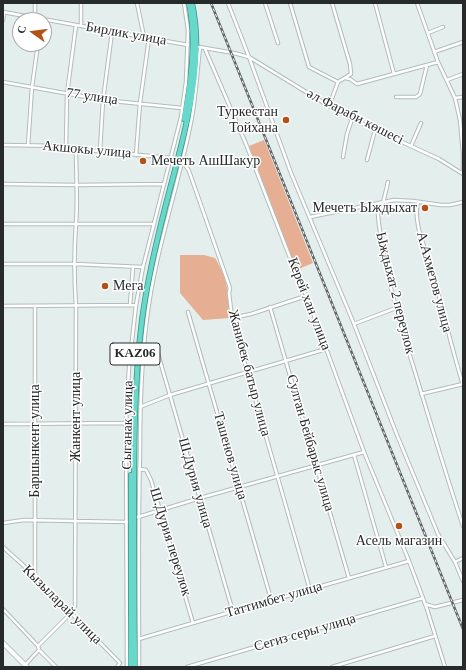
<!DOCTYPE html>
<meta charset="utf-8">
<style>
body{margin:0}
#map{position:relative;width:466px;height:670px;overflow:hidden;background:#e4eeec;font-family:Georgia,serif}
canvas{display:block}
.frame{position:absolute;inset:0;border:4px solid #272a2a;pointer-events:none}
.north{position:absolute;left:12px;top:12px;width:40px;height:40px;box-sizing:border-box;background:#fff;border:1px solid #a9aaaa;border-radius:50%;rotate:284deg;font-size:11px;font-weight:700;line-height:16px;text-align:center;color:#272a2a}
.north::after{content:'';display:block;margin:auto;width:14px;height:18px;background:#b45215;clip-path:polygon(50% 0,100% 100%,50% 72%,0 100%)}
</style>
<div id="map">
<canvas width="466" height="670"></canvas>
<div class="frame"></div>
<div class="north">С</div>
</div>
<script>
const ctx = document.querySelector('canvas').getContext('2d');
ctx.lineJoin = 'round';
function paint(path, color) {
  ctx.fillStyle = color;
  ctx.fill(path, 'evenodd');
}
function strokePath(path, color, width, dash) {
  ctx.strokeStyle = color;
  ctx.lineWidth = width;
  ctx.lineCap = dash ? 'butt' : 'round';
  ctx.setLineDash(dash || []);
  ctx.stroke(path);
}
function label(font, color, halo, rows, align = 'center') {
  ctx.font = font + ' Georgia,serif';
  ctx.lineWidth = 3;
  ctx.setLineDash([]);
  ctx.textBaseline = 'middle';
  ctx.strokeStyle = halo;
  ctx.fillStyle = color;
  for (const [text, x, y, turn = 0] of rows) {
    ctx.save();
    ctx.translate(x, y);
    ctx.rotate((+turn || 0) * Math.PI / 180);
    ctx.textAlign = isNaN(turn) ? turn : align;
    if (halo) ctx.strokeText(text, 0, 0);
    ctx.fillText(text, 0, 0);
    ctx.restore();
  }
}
paint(new Path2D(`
 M 264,140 L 313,263 L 296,270 L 249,146 Z
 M 180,255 L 204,255 L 215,258 C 225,275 227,283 229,302 C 230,308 228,312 229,318 L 203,320 L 180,293 Z`), '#e6ae93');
const minor = new Path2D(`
 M 137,3 L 144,37
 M 228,3 L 249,57 L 291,173 L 354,324 L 397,435 L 438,534 L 455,562 L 463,581
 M 265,3 L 278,43
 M 290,3 L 309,67 L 338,82
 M 332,3 L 350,64 L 351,74 L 338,82
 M 375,3 L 394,74
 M 417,3 L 438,62 L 455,98 L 460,120 L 463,153 L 463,173
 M 3,12 L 188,45
 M 35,18 L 35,3
 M 3,20 L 4,12
 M 81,26 L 81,3
 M 428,33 L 443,27
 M 199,47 L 234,53 L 249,57 L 329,106 L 352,119 L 439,159 L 463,174
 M 205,49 L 246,144 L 299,281 L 308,299 L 364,452 L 409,561 L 427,609 L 445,667
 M 434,52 L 463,42
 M 345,78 L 350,79 L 357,84 L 427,65
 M 447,80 L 463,74
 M 3,82 L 103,100 L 182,108
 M 396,97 L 416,97 L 420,94 L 427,65 L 438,62
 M 455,98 L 463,97
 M 329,106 L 338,82
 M 3,145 L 66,146 L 76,149 L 171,158
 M 28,145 L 32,87 L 38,44
 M 66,146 L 67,94 L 76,25
 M 411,146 L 421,123
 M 100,151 L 103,100 L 112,32
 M 136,155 L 140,103 L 149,38
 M 343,157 L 347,134 L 352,119
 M 367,160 L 375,130
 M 183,161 L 189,171 L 230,288 L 229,293 L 232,318 L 310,590
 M 3,184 L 76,185 L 164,184
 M 418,202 C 412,224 428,254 434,276 C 443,312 452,349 463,385
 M 383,203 L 388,182
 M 377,204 C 381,261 398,317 415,372 C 431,424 446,475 463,526
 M 310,217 L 394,200 L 413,201 L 441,205 L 450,205 L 463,202
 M 3,224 L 152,224
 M 3,264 L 75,264 L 142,267
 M 130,305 L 133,267
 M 3,306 L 136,305
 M 270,307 L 349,578
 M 188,312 L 271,599
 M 232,318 L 251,314 L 306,296
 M 354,324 L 396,308
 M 158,354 L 233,612
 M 421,394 L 463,384
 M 140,407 L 170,395 L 326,349
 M 3,424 L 126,423
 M 354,455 L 386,567
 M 139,469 L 146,470 L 151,480 L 193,623
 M 138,517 L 200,498 L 364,452
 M 3,523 L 24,520 L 127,522
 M 3,547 L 35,576 L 120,663 L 117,667
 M 455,562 L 463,558
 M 35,576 L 35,306
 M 425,604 L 435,607 L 463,600
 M 3,609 L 38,646
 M 139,639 C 229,612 319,587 409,561
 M 39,650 L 56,667
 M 25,665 L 39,650 L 38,646 L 71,613 L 75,606 L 76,306 C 74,278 74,250 76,223 C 78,199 76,174 76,149
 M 127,667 L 126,423 L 129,367 L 136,305 L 143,267 L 181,117 L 186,82 L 188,30 L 184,3
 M 139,667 C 139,596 138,525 140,453 C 140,408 141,363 147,318 C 155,252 178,188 191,122 C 196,98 197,73 200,47
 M 187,667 L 423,598
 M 332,667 L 435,636`);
const secondary = new Path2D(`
 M 3,643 L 27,667`);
const trunk = new Path2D(`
 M 184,119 C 191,81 197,41 189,3
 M 131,475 L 131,667
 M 135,667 C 134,614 134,561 134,509 C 134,445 134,383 142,320 C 148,274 159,230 171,185 C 186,128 205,63 192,3`);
strokePath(minor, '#b2bcba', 4.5);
strokePath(secondary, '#b2bcba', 6);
strokePath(trunk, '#38958a', 6);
strokePath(minor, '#fff', 2.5);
strokePath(secondary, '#fff', 4);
strokePath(trunk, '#67d8ca', 4.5);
const rail = new Path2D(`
 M 211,3 L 463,629`);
strokePath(rail, '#606564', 2.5);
strokePath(rail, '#fff', 1, [3]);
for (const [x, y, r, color] of [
 [286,120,4,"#b45215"],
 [143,161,4,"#b45215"],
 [425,208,4,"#b45215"],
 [105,286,4,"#b45215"],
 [399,526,4,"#b45215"]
]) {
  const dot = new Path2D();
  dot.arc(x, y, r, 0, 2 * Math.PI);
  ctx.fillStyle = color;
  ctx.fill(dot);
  strokePath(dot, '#fff', 1.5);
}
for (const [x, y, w] of [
 [135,354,50]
]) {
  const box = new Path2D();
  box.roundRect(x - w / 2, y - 11, w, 22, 3);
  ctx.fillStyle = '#fff';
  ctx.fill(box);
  strokePath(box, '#272a2a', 1);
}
label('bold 13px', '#272a2a', null, [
 ["KАZ06",135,354]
]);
label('14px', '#272a2a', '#fff', [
 ["Бирлик улица",126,34,10],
 ["77 улица",92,97,8],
 ["әл Фараби көшесі",355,117,27],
 ["Акшокы улица",87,150,5],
 ["А.Ахметов улица",434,282,75],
 ["Ыждыхат 2 переулок",395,293,76],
 ["Керей хан улица",309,304,69],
 ["Жанибек батыр улица",249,373,75],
 ["Жанкент улица",76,417,-90],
 ["Сыганак улица",128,425,-89],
 ["Баршынкент улица",35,441,-90],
 ["Султан Бейбарыс улица",310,443,74],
 ["Ташенов улица",230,456,74],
 ["Ш.Дурия улица",195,483,74],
 ["Ш.Дурия переулок",170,542,73],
 ["Таттимбет улица",274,600,-16],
 ["Кызыларай улица",62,605,45],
 ["Сегиз серы улица",305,633,-16]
]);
label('14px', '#272a2a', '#fff', [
 ["Туркестан",278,112],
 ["Тойхана",278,128],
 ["Мечеть АшШакур",151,161,"left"],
 ["Мечеть Ыждыхат",417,208],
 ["Мега",113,286,"left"],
 ["Асель магазин",399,541,"center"]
], 'right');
</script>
